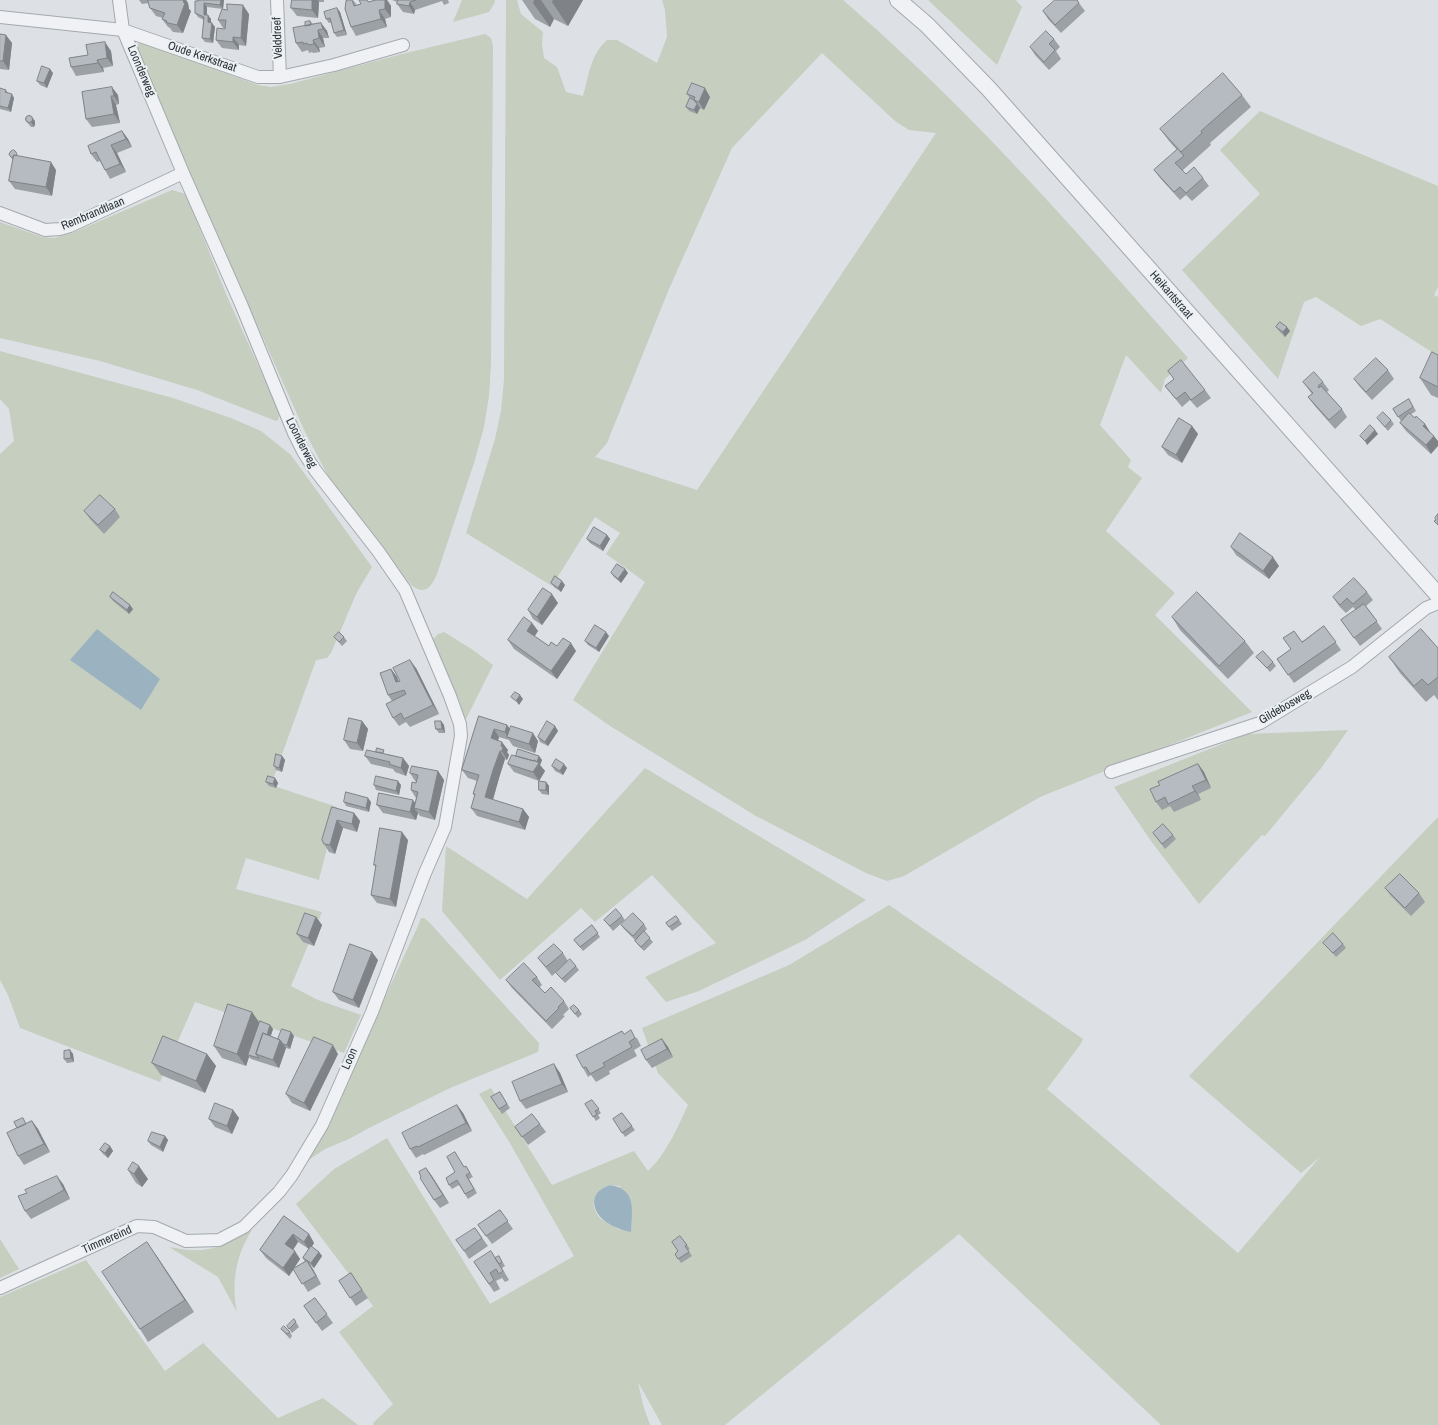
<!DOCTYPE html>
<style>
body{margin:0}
canvas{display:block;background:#dde1e5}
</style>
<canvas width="1438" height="1425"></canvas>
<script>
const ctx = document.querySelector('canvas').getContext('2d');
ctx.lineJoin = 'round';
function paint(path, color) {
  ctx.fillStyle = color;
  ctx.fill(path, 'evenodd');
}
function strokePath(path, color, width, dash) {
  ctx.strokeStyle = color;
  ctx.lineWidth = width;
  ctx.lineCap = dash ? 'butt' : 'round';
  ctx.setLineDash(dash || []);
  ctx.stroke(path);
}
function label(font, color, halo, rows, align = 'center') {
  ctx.font = font + ' "Archivo Narrow",sans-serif';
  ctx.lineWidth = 4;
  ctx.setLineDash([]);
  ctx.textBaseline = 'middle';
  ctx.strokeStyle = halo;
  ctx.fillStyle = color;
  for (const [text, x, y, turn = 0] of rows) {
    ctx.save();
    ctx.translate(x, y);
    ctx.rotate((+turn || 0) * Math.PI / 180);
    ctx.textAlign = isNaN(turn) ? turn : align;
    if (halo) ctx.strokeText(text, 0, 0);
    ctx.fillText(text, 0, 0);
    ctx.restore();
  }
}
paint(new Path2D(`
 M 462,0 L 495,0 L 495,2 L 489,12 L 453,22 Z
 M 506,0 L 517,0 L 521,14 L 543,32 L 542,45 L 544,58 L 557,67 L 566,92 L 583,96 C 589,76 590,55 607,40 L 617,40 L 657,63 L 667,37 L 665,10 L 662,0 L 843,0 C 888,39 932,80 973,122 C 1048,198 1117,278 1188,358 L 1165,379 L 1161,393 L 1126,355 L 1100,425 L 1131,460 L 1128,467 L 1142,478 L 1106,531 L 1175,593 L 1155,615 L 1252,712 L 1040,797 L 904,876 L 887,881 L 866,873 L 756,816 L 610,726 L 573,700 L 645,582 L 606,554 L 620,533 L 595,517 L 552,586 L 466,533 L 495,439 L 501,411 L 504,380 ZM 822,53 L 895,121 L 909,130 L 936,133 L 697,490 L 595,457 L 607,443 L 669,289 L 732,148 Z
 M 928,0 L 1016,0 L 1022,7 L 997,65 Z
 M 485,34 L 491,38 L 493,46 L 491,364 L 489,396 L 484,427 L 474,463 L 437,574 C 431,587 426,596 411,585 L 366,530 L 344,500 L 327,474 L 305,432 L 182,156 L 136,46 L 137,44 L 142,42 L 258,85 L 271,87 L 290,84 L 402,54 Z
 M 1260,111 L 1301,129 L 1438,186 L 1438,287 L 1434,295 L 1438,297 L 1438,356 L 1380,319 L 1361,326 L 1316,297 L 1304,302 L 1278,379 L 1182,270 L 1260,194 L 1220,150 Z
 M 172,190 L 186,194 L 226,294 L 280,414 L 278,420 L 276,421 L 197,390 L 100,361 L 0,338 L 0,222 L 42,237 L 54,238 L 72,233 Z
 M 0,351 L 173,398 L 231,418 L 261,431 L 291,455 L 372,567 L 357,592 L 331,653 L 327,658 L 316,660 L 271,785 L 337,807 L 319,880 L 246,858 L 236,889 L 322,912 L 291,986 L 318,1000 L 361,1015 L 344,1053 L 195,1002 L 160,1082 L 20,1028 L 8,995 L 0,980 L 0,454 L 14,441 L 9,409 L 0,399 ZM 71,660 L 160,679 L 84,669 Z
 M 444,632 L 473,650 L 493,665 L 463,725 L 460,703 L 433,639 L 438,634 Z
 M 1348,730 L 1322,767 L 1265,836 L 1262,835 L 1199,904 L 1151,841 L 1114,787 L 1247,734 Z
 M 645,768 L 866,900 L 805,940 L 699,991 L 666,1002 L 645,977 L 716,943 L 652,875 L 595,922 L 581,908 L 500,980 L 442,911 L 446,846 L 527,899 Z
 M 1438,817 L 1438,1425 L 1161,1425 L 959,1234 L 725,1425 L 662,1425 L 638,1382 L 643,1405 L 650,1425 L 374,1425 L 373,1423 L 393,1404 L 339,1332 L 373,1306 L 296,1204 L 334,1169 L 387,1138 L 490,1304 L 574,1256 L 511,1145 L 479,1094 L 491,1088 L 552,1185 L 634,1151 L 648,1171 C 666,1155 678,1126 688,1105 L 658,1073 L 642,1028 L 789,965 L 889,905 L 1083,1039 L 1080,1045 L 1047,1089 L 1238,1253 L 1320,1157 L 1301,1173 L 1189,1076 ZM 610,1185 L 620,1186 L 620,1230 C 614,1226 604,1222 599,1217 C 588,1203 595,1190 610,1185 Z
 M 421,918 L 424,918 L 429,922 L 539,1043 L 538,1052 L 450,1088 L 369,1128 L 349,1139 L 325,1149 L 310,1159 L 300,1169 L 330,1116 L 417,928 Z
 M 252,1230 C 236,1254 231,1284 237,1312 L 218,1277 L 169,1247 C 182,1249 195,1252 208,1249 C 223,1247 239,1237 252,1230 Z
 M 0,1239 L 19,1269 L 0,1278 Z
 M 86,1260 L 165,1371 L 203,1343 L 278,1418 L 323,1398 L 358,1425 L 0,1425 L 0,1297 Z`), '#c5cebf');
paint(new Path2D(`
 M 97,629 L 160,679 L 141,710 L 70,660 Z
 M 610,1185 C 637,1189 632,1210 631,1232 C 616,1229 594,1220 594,1201 C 595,1192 602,1188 610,1185 Z`), '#9bb3c1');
const minor = new Path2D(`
 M 277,0 L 280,77
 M 0,17 L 123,30 L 258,77 L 280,77 L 334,65 L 403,45
 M 0,213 L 45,230 L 60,229 L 70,226 L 183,173
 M 1111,772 L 1260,723 L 1352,667 L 1426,608 L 1438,603
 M 0,1288 L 137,1226 L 154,1227 L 186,1241 L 219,1240 L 244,1227 L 279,1192 L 292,1175 L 322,1125 L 372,1012 L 425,873 L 445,827 L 461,736 L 460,724 L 450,696 L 405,590 L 378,551 L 315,470 L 304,453 L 294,433 L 241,304 L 183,173 L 123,30 L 119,0`);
const tertiary = new Path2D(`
 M 898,0 L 927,25 L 989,89 L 1438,595`);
strokePath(minor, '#a3a9ae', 14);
strokePath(tertiary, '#a3a9ae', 18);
strokePath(minor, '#eff1f4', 12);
strokePath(tertiary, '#eff1f4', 16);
paint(new Path2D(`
 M 139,0 L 186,0 L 188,3 L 189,9 L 191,11 L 183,33 L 173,32 L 172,31 L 170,28 L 168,27 L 162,19 L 163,18 L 156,16 L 150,8 L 149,3 L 142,4 Z
 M 224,0 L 223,9 L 207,7 L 207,15 L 211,19 L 211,22 L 215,27 L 213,43 L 205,42 L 202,38 L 204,20 L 198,17 L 195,13 L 198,1 Z
 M 292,0 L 324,0 L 324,2 L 319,2 L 318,18 L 297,16 L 291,8 Z
 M 353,0 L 357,5 L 376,0 L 387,0 L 391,6 L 391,17 L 385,19 L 387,27 L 356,36 L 351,27 Z
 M 392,0 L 448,0 L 449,3 L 444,5 L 442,1 L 415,10 L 414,14 L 403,12 L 397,4 L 397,2 Z
 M 522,0 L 583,0 L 568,26 L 554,19 L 550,27 L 535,19 Z
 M 1079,3 L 1085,11 L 1061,33 L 1048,19 L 1043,11 Z
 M 337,8 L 340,12 L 347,35 L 337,37 L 334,33 L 332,22 L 329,23 L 326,19 Z
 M 249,14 L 246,46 L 239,45 L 239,50 L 222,48 L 216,40 L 225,28 L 223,28 L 218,20 Z
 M 310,21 L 313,24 L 321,23 L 327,31 L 329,38 L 323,38 L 325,47 L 319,48 L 320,52 L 313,53 L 312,52 L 309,53 L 308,50 L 302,52 L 296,43 L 305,26 Z
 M 0,34 L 12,43 L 9,70 L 0,69 Z
 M 1054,39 L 1060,47 L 1056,51 L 1061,59 L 1049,70 L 1035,55 L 1030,47 Z
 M 111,51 L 113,66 L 103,68 L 104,72 L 76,76 L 71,67 Z
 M 53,73 L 47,88 L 40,85 L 37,81 Z
 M 0,88 L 6,90 L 8,93 L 14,98 L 11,112 L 0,109 Z
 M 82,92 L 118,95 L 119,104 L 116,105 L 120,123 L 92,127 L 86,119 Z
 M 687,94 L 710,97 L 704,110 L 700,108 L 697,114 L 689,111 L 686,107 L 690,98 Z
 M 1242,95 L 1251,107 L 1210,143 L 1211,145 L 1182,171 L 1186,174 L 1203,178 L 1209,186 L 1192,201 L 1186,195 L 1180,200 L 1160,178 L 1154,170 L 1177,150 L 1169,141 L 1160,129 Z
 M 26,121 L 35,121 L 35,124 L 34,127 L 31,127 Z
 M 122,131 L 128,139 L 132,147 L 117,153 L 126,172 L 110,179 L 100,161 L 97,162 L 91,154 Z
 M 10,156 L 19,156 L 56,170 L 52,196 L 15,189 L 9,181 L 13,160 Z
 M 1276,327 L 1290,331 L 1285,337 L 1279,331 Z
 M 1438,355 L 1438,398 L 1431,395 L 1420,378 Z
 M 1388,370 L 1394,379 L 1372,400 L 1360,387 L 1354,379 Z
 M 1168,371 L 1205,390 L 1211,398 L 1197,408 L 1190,400 L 1182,407 L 1165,386 L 1174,379 Z
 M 1303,382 L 1323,382 L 1329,390 L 1327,392 L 1342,409 L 1347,417 L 1335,429 L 1314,405 L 1308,397 L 1312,394 Z
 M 1409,399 L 1416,411 L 1410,415 L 1425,424 L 1430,432 L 1431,454 L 1406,431 L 1400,423 L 1402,420 L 1401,421 L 1393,409 Z
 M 1377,418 L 1391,420 L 1394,424 L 1388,431 Z
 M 1192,426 L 1198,434 L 1182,463 L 1168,455 L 1162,447 Z
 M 115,509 L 120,517 L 104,534 L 90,519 L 84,511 Z
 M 607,535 L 610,539 L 603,551 L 590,543 L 587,539 Z
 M 1231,547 L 1279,566 L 1269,579 L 1236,555 Z
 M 625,569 L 628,573 L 621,583 L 614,577 L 611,573 Z
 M 551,583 L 565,585 L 561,592 L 554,587 Z
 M 1367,592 L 1373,600 L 1366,606 L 1382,629 L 1360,646 L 1341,620 L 1356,610 L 1353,607 L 1346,613 L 1339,606 L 1333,597 Z
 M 110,597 L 133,609 L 129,614 L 113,601 Z
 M 558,603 L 542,625 L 533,619 L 528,610 Z
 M 1172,617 L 1245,641 L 1254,653 L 1228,679 L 1180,630 Z
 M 532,623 L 538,631 L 534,636 L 549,646 L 557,646 L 576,651 L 557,679 L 514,649 L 508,640 Z
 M 1324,626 L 1341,650 L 1294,683 L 1277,659 Z
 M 609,636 L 599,652 L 588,645 L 585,641 Z
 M 334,637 L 344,637 L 347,641 L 342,646 Z
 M 1438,648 L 1438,700 L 1434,695 L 1426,702 L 1400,673 L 1389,657 Z
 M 1256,657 L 1273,662 L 1276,666 L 1270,672 Z
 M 416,668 L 439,714 L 410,727 L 406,722 L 399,726 L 393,718 L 392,701 L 388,695 L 391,669 L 397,677 L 398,681 Z
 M 479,716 L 507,725 L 510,729 L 538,741 L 535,753 L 513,746 L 509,740 L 499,737 L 498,741 L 508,750 L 507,752 L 509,755 L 507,760 L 505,759 L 499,778 L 493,800 L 523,809 L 529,817 L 525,830 L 477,816 L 471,808 L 475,796 L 473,794 L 477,781 L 468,778 L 462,770 Z
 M 362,721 L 368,729 L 363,751 L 350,749 L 344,740 Z
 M 441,721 L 444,725 L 445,733 L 439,733 L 436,729 Z
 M 555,726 L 558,731 L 548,746 L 540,742 L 538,737 Z
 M 387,754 L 403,758 L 409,766 L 406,776 L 395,772 L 393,769 L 371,764 L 365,756 Z
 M 282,756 L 285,760 L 282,772 L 276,770 L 274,766 Z
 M 516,756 L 539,756 L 542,760 L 540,765 L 545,771 L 539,781 L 514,772 L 508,764 Z
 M 1198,764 L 1204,772 L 1211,788 L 1198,794 L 1201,800 L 1174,812 L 1170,806 L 1162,810 L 1156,802 L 1160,785 Z
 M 552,766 L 567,768 L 563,775 L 555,771 Z
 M 438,771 L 444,780 L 435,820 L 420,816 L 418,813 L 416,820 L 383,813 L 377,805 L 415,803 L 416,798 L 411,790 L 417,782 L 415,781 L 410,773 Z
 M 275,778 L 278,783 L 276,788 L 269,786 L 266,782 Z
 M 546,782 L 549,786 L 549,795 L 542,794 L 539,790 Z
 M 374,785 L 401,785 L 399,795 L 376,790 Z
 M 344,802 L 371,802 L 369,812 L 346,806 Z
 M 332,807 L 354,813 L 360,821 L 357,832 L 343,828 L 335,854 L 329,852 L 324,844 Z
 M 1153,833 L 1173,835 L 1176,839 L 1165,849 Z
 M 408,840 L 396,907 L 377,903 L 371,895 L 376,868 L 374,865 Z
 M 1385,888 L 1419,893 L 1425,902 L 1411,916 L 1391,896 Z
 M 622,916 L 625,920 L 613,931 L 604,920 Z
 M 676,916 L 682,924 L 672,931 L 666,923 Z
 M 316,917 L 322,925 L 314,946 L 303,942 L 297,934 Z
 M 644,924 L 647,929 L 644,932 L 653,942 L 644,951 L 638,945 L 635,941 L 635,940 L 624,929 L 621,925 Z
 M 592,925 L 600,937 L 583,951 L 574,940 Z
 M 1323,943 L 1343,944 L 1346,948 L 1336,957 Z
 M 563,953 L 568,961 L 552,976 L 538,958 Z
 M 378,960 L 359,1008 L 339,1000 L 333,992 Z
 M 576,966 L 579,970 L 565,983 L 556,973 Z
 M 537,977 L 542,985 L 539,988 L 545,993 L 564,1001 L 569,1009 L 563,1015 L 565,1016 L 552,1029 L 512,988 L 506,980 Z
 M 570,1008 L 579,1010 L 582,1014 L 578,1018 Z
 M 252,1012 L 259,1023 L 270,1025 L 273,1029 L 271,1036 L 278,1039 L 294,1036 L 290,1049 L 286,1048 L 279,1068 L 251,1059 L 249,1057 L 246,1066 L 222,1058 L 214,1046 Z
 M 624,1034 L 637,1038 L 641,1046 L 634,1050 L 637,1056 L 609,1071 L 610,1074 L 596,1082 L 591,1075 L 588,1077 L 583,1068 Z
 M 662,1039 L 668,1047 L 673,1057 L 652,1068 L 646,1060 Z
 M 70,1050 L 73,1054 L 74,1062 L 67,1063 L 64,1059 Z
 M 207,1054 L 216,1066 L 205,1093 L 161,1075 L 152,1063 Z
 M 338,1054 L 310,1111 L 292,1103 L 286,1094 Z
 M 554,1064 L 560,1073 L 568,1092 L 526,1109 L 520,1101 Z
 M 500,1092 L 510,1108 L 502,1114 L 491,1097 Z
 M 592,1100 L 601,1113 L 598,1115 L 600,1118 L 596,1121 L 585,1104 Z
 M 457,1105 L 463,1113 L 472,1131 L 424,1155 L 423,1154 L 416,1158 L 410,1149 Z
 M 233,1110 L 239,1118 L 232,1134 L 215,1127 L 209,1119 Z
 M 622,1113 L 635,1130 L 625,1137 L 613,1119 Z
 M 32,1121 L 38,1129 L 50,1152 L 24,1165 L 18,1156 L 26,1124 Z
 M 540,1124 L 546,1132 L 528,1145 L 515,1127 Z
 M 165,1136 L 168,1140 L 163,1152 L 151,1145 L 148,1141 Z
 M 110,1146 L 113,1151 L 108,1158 L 103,1154 L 100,1150 Z
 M 458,1157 L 464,1167 L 466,1166 L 473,1177 L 469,1179 L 477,1193 L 468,1199 L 459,1185 L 452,1189 L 449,1185 L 455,1172 Z
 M 426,1168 L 449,1203 L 440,1208 L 434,1200 L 421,1177 Z
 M 128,1170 L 148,1179 L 142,1187 L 136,1183 Z
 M 63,1184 L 70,1199 L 31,1219 L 25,1211 L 27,1193 Z
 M 500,1210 L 513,1229 L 492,1244 L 478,1225 Z
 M 284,1216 L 309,1234 L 314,1243 L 312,1247 L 319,1252 L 322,1256 L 314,1268 L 310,1265 L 321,1284 L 308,1292 L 294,1269 L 289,1276 L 266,1258 L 260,1250 ZM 298,1242 L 309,1249 L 303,1258 L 305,1262 L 294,1268 L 300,1259 L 293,1250 Z
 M 475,1228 L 488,1246 L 469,1259 L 464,1251 Z
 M 680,1236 L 690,1249 L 688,1250 L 692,1256 L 681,1263 L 675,1254 L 678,1251 Z
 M 156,1255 L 194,1312 L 148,1342 L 140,1329 Z
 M 499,1256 L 505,1266 L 502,1268 L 509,1280 L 505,1282 L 502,1278 L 496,1281 L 500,1289 L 494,1292 L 474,1262 L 496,1258 Z
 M 351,1273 L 368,1298 L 356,1306 L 339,1281 Z
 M 315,1298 L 333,1323 L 322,1331 L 304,1306 Z
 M 294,1319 L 299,1327 L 292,1333 L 287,1326 Z
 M 281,1329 L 290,1332 L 292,1336 L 290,1339 Z`), '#9ca1a6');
paint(new Path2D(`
 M 183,0 L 186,0 L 188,3 L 189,9 L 191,11 L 183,33 L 177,25 Z
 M 221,0 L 224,0 L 223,9 L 220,5 Z
 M 312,0 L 318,0 L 319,2 L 318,18 L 312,10 Z
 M 385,0 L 387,0 L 391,6 L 391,17 L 385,9 Z
 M 534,0 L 541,0 L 554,19 L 550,27 L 533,3 Z
 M 553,0 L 583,0 L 568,26 L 552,2 Z
 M 410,2 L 415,10 L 414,14 L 409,6 Z
 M 204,3 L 207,7 L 207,19 L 204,15 Z
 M 243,5 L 249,14 L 246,46 L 241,38 Z
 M 337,8 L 340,12 L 347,35 L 344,30 Z
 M 379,10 L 385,19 L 387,27 L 381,19 Z
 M 208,15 L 211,19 L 211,26 L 208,22 Z
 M 212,23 L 215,27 L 213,43 L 210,39 Z
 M 321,23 L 327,31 L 329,38 L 323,29 Z
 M 318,30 L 323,38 L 325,47 L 319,38 Z
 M 6,35 L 12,43 L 9,70 L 3,61 Z
 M 233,37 L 239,45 L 239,50 L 233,42 Z
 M 313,40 L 319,48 L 320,52 L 314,44 Z
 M 105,42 L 111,51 L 113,66 L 107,58 Z
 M 97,60 L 103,68 L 104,72 L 98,63 Z
 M 50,69 L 53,73 L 47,88 L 44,83 Z
 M 112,87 L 118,95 L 119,104 L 114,96 Z
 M 705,88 L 710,97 L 704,110 L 699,102 Z
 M 12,94 L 14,98 L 11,112 L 8,108 Z
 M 111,96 L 116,105 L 120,123 L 114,114 Z
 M 697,104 L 700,108 L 697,114 L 694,110 Z
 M 32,117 L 35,121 L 35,124 L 34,127 L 31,122 Z
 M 122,131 L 128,139 L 132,147 L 126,139 Z
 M 111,145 L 117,153 L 126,172 L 120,164 Z
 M 51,162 L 56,170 L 52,196 L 46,187 Z
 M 1287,327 L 1290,331 L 1285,337 L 1283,332 Z
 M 1425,424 L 1430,432 L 1429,434 L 1423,426 Z
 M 1192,426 L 1198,434 L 1182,463 L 1176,455 Z
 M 1375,430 L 1378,434 L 1367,445 L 1365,441 Z
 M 1434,436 L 1438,441 L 1438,446 L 1431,454 L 1426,445 Z
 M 607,535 L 610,539 L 603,551 L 600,546 Z
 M 1273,557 L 1279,566 L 1269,579 L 1263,571 Z
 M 625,569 L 628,573 L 621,583 L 618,579 Z
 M 562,581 L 565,585 L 561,592 L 558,588 Z
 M 552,594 L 558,603 L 542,625 L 537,617 Z
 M 130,605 L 133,609 L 129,614 L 127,610 Z
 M 532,623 L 538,631 L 533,639 L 527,631 Z
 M 606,632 L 609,636 L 599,652 L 596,648 Z
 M 571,643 L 576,651 L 557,679 L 551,671 Z
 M 410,660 L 416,668 L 439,714 L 433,705 Z
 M 391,669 L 397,677 L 402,691 L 396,682 Z
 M 520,695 L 523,699 L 519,705 L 516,701 Z
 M 362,721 L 368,729 L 363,751 L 357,743 Z
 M 441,721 L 444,725 L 445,733 L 442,729 Z
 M 507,725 L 513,733 L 508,738 L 505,732 Z
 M 555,726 L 558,731 L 548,746 L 545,742 Z
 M 494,729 L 499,737 L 496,746 L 491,738 Z
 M 533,733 L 538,741 L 535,753 L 529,744 Z
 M 502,742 L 508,750 L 507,752 L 509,755 L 507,760 L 502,751 L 501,746 Z
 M 500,751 L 505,759 L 499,778 L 491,806 L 485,797 L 493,770 Z
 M 282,756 L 285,760 L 282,772 L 279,768 Z
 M 539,756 L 542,760 L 540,765 L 545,771 L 539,781 L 533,772 Z
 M 403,758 L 409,766 L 406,776 L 401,768 Z
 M 564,764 L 567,768 L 563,775 L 560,771 Z
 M 1198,764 L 1204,772 L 1211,788 L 1206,780 Z
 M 438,771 L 444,780 L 435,820 L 429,812 Z
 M 275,778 L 278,783 L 276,788 L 273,784 Z
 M 398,781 L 401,785 L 399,795 L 396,791 Z
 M 546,782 L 549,786 L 549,795 L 546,790 Z
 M 1192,786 L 1198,794 L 1201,800 L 1195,791 Z
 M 368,798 L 371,802 L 369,812 L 366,808 Z
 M 413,800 L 419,808 L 414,808 L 418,813 L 416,820 L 410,812 Z
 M 523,809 L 529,817 L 525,830 L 519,822 Z
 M 354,813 L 360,821 L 357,832 L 352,824 Z
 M 337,820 L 343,828 L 335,854 L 330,845 Z
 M 402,832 L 408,840 L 396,907 L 390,899 Z
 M 316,917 L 322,925 L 314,946 L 308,938 Z
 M 372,952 L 378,960 L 359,1008 L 353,1000 Z
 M 252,1012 L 261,1025 L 248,1055 L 249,1057 L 246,1066 L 237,1054 Z
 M 270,1025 L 273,1029 L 263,1057 L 260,1056 Z
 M 291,1032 L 294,1036 L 290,1049 L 287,1045 Z
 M 662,1039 L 668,1047 L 673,1057 L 667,1049 Z
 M 280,1040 L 286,1048 L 279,1068 L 273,1060 Z
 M 333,1045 L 338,1054 L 310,1111 L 304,1103 Z
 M 70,1050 L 73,1054 L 74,1062 L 71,1058 Z
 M 207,1054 L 216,1066 L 205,1093 L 196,1081 Z
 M 554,1064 L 560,1073 L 568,1092 L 562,1084 Z
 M 457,1105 L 463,1113 L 472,1131 L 466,1123 Z
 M 233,1110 L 239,1118 L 232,1134 L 227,1126 Z
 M 32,1121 L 38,1129 L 50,1152 L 44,1144 Z
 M 165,1136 L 168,1140 L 163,1152 L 160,1147 Z
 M 110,1146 L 113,1151 L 108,1158 L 105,1153 Z
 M 139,1166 L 148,1179 L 142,1187 L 134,1174 Z
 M 426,1168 L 432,1176 L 449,1203 L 443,1195 Z
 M 57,1176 L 63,1184 L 70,1199 L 64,1190 Z
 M 293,1234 L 298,1242 L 291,1253 L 285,1244 Z
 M 309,1234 L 314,1243 L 309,1250 L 304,1242 Z
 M 147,1242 L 156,1255 L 194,1312 L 185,1300 Z
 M 295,1251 L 300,1259 L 289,1276 L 283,1268 Z
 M 319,1252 L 322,1256 L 314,1268 L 311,1263 Z
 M 307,1261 L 313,1269 L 321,1284 L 316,1276 Z`), '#7f8387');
const building = new Path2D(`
 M 148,0 L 183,0 L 184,3 L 185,3 L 177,25 L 168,23 L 166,22 L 167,21 L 162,19 L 165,13 L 150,8 Z
 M 198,0 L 221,0 L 220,5 L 204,3 L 204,15 L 208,15 L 208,22 L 212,23 L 210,39 L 202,38 L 204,17 L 195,13 L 195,1 L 198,1 Z
 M 292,0 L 312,0 L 312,10 L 291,8 Z
 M 349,0 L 352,0 L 354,6 L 361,4 L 359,0 L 367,0 L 368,2 L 376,0 L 385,0 L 385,9 L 379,10 L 381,19 L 351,27 L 345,9 L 346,1 Z
 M 398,0 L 416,0 L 410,2 L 409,6 L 397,4 Z
 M 1055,0 L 1077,0 L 1079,3 L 1055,25 L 1043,11 Z
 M 227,4 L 243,5 L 241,38 L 233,37 L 233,42 L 216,40 L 217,28 L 225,29 L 226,20 L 218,20 L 222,9 L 227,10 Z
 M 337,8 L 344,30 L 334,33 L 330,18 L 326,19 L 324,12 Z
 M 310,21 L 311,25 L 305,26 L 305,22 Z
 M 321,23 L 323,29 L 318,30 L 319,38 L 313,40 L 314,44 L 308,45 L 307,43 L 303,44 L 303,42 L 296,43 L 293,28 Z
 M 1046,31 L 1054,39 L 1049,44 L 1055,50 L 1044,62 L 1030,47 Z
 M 0,34 L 6,35 L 3,61 L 0,61 Z
 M 105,42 L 107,58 L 97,60 L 98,63 L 71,67 L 69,58 L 88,55 L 86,45 Z
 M 42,66 L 50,69 L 44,83 L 37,81 Z
 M 1223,73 L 1242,95 L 1201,131 L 1202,133 L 1181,152 L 1160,129 Z
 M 692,83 L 705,88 L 699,102 L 694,100 L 695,97 L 687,94 Z
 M 112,87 L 114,96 L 111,96 L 114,114 L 86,119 L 82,92 Z
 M 0,88 L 6,90 L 5,92 L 12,94 L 8,108 L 0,106 Z
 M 690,98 L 694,100 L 697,104 L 694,110 L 686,107 Z
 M25.5 119a3.5 3.5 0 1 1 7 0a3.5 3.5 0 1 1-7 0Z
 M 122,131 L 126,139 L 111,145 L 120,164 L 105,170 L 96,152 L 91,154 L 88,146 Z
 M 1178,149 L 1184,156 L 1175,163 L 1186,174 L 1194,167 L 1203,178 L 1186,193 L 1180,187 L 1174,192 L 1154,170 Z
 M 14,150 L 16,152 L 17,155 L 16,156 L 14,155 L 12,158 L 10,156 L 9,154 L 11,151 Z
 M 14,155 L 51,162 L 46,187 L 9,181 Z
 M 1280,322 L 1287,327 L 1283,332 L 1276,327 Z
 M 1432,352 L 1438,355 L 1438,387 L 1420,378 Z
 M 1376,358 L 1388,370 L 1366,392 L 1354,379 Z
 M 1181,360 L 1205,390 L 1191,400 L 1185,392 L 1176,399 L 1165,386 L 1174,379 L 1168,371 Z
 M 1314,372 L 1323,382 L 1318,386 L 1319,388 L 1321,386 L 1342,409 L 1329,420 L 1308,397 L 1313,393 L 1303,382 Z
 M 1409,399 L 1413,407 L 1398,417 L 1393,409 Z
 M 1383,412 L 1391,420 L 1385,427 L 1377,418 Z
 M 1409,413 L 1415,418 L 1416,416 L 1425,424 L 1423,426 L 1434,436 L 1426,445 L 1400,423 Z
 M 1179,418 L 1192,426 L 1176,455 L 1162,447 Z
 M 1370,425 L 1375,430 L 1365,441 L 1360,436 Z
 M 100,495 L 115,509 L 98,525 L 84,511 Z
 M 1438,514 L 1438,525 L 1434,521 L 1436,520 L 1435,518 Z
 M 594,527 L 607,535 L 600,546 L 587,539 Z
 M 1240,533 L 1273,557 L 1263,571 L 1231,547 Z
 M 617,564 L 625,569 L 618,579 L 611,573 Z
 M 555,576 L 562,581 L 558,588 L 551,583 Z
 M 1354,578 L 1367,592 L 1353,604 L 1347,598 L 1340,605 L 1333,597 Z
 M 543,588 L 552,594 L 537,617 L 528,610 Z
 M 113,592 L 130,605 L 127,610 L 110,597 Z
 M 1197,592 L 1245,641 L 1219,666 L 1172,617 Z
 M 1364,604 L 1377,621 L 1354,638 L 1341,620 Z
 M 524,617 L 532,623 L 527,631 L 549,646 L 551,642 L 557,646 L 563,638 L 571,643 L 551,671 L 508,640 Z
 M 595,625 L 606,632 L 596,648 L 585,641 Z
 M 1324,626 L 1336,642 L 1288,675 L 1277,659 L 1291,649 L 1283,638 L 1294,631 L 1302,642 Z
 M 1421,629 L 1438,648 L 1438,677 L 1428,685 L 1422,679 L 1414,686 L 1389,657 Z
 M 339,632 L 344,637 L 339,642 L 334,637 Z
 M 1263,651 L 1273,662 L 1267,668 L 1256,657 Z
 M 410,660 L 433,705 L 404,719 L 401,713 L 393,718 L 386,704 L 406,694 L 404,690 L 388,695 L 380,673 L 391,669 L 396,682 L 400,681 L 393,668 Z
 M 515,692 L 520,695 L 516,701 L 511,697 Z
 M 479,716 L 507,725 L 505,732 L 494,729 L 491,738 L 502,742 L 501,746 L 503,747 L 502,751 L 500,751 L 493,770 L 485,797 L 523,809 L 519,822 L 471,808 L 475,794 L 473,794 L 479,775 L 462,770 Z
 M 349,718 L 362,721 L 357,743 L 344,740 Z
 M 435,721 L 441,721 L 442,729 L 436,729 Z
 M 547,721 L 555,726 L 545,742 L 538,737 Z
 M 511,726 L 533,733 L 529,744 L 507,737 Z
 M 377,748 L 384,750 L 383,753 L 376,752 Z
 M 518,749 L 539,756 L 537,762 L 534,760 L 534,761 L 516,756 Z
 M 367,750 L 403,758 L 401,768 L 389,764 L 390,762 L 365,756 Z
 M 276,754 L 282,756 L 279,768 L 274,766 Z
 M 512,755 L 534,761 L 534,760 L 539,763 L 533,772 L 508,764 Z
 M 556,759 L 564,764 L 560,771 L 552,766 Z
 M 1198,764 L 1206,780 L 1192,786 L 1195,791 L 1168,804 L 1165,797 L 1156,802 L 1150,789 L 1160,785 L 1158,782 Z
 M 412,766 L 438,771 L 429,812 L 414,808 L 418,792 L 411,790 L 412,782 L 416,783 L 418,775 L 410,773 Z
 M 268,776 L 275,778 L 273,784 L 266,782 Z
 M 376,776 L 398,781 L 396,791 L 374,785 Z
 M 539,781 L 546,782 L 546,790 L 539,790 Z
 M 346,792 L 368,798 L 366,808 L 344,802 Z
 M 379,793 L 413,800 L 410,812 L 377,805 Z
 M 332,807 L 354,813 L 352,824 L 337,820 L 330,845 L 324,844 L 322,840 Z
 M 1163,824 L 1173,835 L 1162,844 L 1153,833 Z
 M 380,828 L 402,832 L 390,899 L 371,895 L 376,865 L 374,865 Z
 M 1400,874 L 1419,893 L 1405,908 L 1385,888 Z
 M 616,909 L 622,916 L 610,926 L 604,920 Z
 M 305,913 L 316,917 L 308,938 L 297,934 Z
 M 633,913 L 644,924 L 633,936 L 621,925 Z
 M 676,916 L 679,920 L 669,927 L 666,923 Z
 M 592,925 L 598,933 L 580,947 L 574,940 Z
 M 644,931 L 650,938 L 641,947 L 635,941 Z
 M 1333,933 L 1343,944 L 1333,953 L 1323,943 Z
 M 350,944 L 372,952 L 353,1000 L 333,992 Z
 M 554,944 L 563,953 L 546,967 L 538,958 Z
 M 570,959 L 576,966 L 562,979 L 556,973 Z
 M 524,963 L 537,977 L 532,980 L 545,993 L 551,987 L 564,1001 L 558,1007 L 559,1008 L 546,1021 L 506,980 Z
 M 228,1004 L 252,1012 L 237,1054 L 214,1046 Z
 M 574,1005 L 579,1010 L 575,1014 L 570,1008 Z
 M 260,1021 L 270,1025 L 267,1035 L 263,1033 L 256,1054 L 259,1058 L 248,1055 Z
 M 282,1029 L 291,1032 L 287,1045 L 283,1044 L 280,1040 L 278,1039 Z
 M 631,1030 L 635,1038 L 629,1042 L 632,1047 L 603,1063 L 605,1066 L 590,1074 L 586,1067 L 583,1068 L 576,1055 L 622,1031 L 624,1034 Z
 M 263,1033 L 280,1040 L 273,1060 L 256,1054 Z
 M 163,1036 L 207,1054 L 196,1081 L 152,1063 Z
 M 314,1037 L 333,1045 L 304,1103 L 286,1094 Z
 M 662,1039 L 667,1049 L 646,1060 L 641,1050 Z
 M 70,1050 L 71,1058 L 64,1059 L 64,1051 Z
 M 554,1064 L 562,1084 L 520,1101 L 512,1082 Z
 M 500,1092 L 507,1104 L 499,1109 L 491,1097 Z
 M 592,1100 L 599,1109 L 595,1111 L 597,1114 L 593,1117 L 585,1104 Z
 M 215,1103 L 233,1110 L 227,1126 L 209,1119 Z
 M 457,1105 L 466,1123 L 418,1147 L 417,1146 L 410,1149 L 402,1133 Z
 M 622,1113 L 632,1126 L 622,1133 L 613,1119 Z
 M 532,1114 L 540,1124 L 522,1137 L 515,1127 Z
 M 23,1118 L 26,1124 L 17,1128 L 14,1122 Z
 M 32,1121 L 44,1144 L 18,1156 L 7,1133 Z
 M 152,1132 L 165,1136 L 160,1147 L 148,1141 Z
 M 105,1143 L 110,1146 L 105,1153 L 100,1150 Z
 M 455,1152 L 464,1167 L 466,1166 L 470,1173 L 466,1175 L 474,1189 L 465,1194 L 457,1180 L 449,1185 L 446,1178 L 455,1172 L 447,1157 Z
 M 133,1162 L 139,1166 L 134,1174 L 128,1170 Z
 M 426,1168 L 443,1195 L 434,1200 L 420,1178 L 421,1177 L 419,1172 Z
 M 57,1176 L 64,1190 L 25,1211 L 18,1196 L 27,1193 L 25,1190 Z
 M 500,1210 L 508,1221 L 486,1236 L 478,1225 Z
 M 284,1216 L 309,1234 L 304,1242 L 293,1234 L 285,1244 L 295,1251 L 283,1268 L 260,1250 Z
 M 475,1228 L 482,1238 L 464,1251 L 456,1240 Z
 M 680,1236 L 687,1245 L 685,1246 L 689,1252 L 678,1259 L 675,1254 L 678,1251 L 672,1242 Z
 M 147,1242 L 185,1300 L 140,1329 L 102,1272 Z
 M 311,1246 L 319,1252 L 311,1263 L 303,1258 Z
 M 491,1251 L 503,1271 L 499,1274 L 496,1269 L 490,1273 L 494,1280 L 489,1284 L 474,1262 Z
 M 499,1256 L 502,1262 L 499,1264 L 495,1258 Z
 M 307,1261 L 316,1276 L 302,1284 L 293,1269 Z
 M 351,1273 L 362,1290 L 350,1298 L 339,1281 Z
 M 315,1298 L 327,1314 L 316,1323 L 304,1306 Z
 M 294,1319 L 296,1322 L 289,1329 L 287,1326 Z
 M 284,1326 L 290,1332 L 287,1334 L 281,1329 Z`);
paint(building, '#b5bbc1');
strokePath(building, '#7f8387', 1);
label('12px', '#283139', '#ecf0f3', [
 ["Velddreef",278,38,-92],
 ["Oude Kerkstraat",202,57,19],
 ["Loonderweg",141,71,67],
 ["Rembrandtlaan",93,214,-23],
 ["Heikantstraat",1171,295,49],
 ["Loonderweg",301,443,63],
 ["Gildebosweg",1285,707,-30],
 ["Loon",350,1059,-66],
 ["Timmereind",107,1240,-24]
]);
</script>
